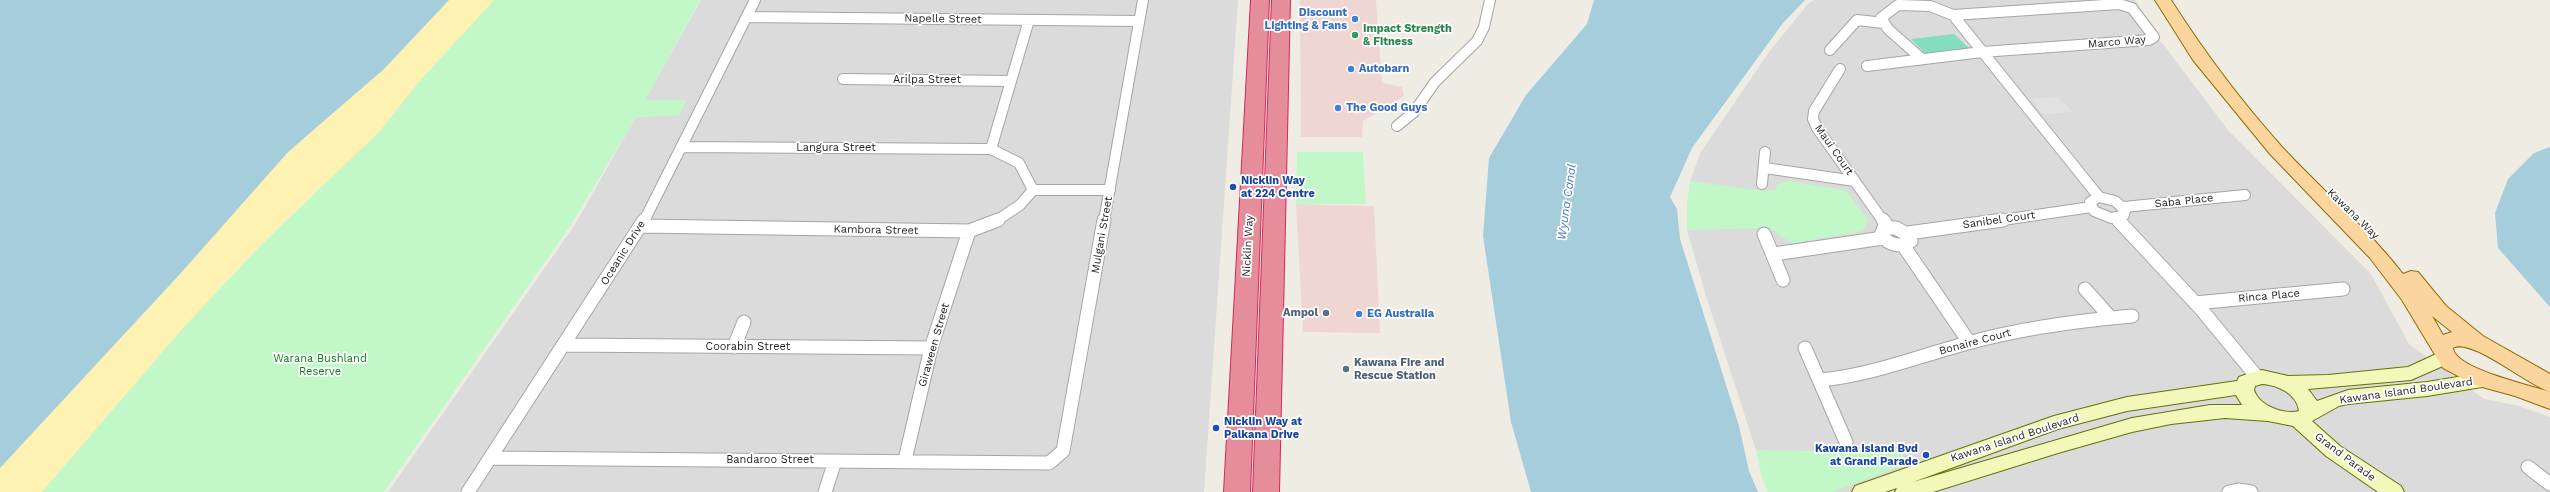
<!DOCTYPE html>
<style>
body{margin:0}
canvas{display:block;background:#efece4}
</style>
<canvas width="2550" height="492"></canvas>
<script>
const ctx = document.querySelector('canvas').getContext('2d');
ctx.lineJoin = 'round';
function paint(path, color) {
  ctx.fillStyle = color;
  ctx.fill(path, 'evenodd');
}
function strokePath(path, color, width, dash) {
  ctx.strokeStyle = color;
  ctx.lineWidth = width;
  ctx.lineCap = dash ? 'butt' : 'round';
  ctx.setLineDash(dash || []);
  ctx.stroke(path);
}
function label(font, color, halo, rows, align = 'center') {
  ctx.font = font + ' "Work Sans",sans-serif';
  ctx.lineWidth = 3.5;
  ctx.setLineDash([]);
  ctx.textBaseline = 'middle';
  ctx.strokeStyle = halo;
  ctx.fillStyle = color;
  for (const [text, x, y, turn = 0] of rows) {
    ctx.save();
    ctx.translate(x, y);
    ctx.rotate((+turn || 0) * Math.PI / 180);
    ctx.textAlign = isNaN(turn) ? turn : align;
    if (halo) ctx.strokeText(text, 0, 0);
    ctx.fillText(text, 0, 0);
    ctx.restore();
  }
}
paint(new Path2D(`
 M 701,0 L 1238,0 L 1204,492 L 388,492 L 574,226 L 636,117 L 679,115 L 686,100 L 645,100 Z
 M 1814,0 L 2135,0 L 2138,5 L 2125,8 L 2163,44 L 2228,130 L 2371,274 L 2409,344 L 2484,399 L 2519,406 L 2550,417 L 2550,492 L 1795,492 L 1756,450 L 1706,296 L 1687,230 L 1690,181 L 1701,152 L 1769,52 L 1808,4 Z`), '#dcdbdb');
paint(new Path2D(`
 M 1300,0 L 1376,0 L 1382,83 L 1402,87 L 1404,96 L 1363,121 L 1362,137 L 1301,137 Z
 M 1296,204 L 1374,206 L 1380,333 L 1303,332 Z`), '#efd6d3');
paint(new Path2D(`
 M 449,0 L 494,0 L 417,84 L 380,131 L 263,243 L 183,328 L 42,492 L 0,492 L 0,468 L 180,274 L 288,152 L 384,69 Z`), '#fef2b3');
paint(new Path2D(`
 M 494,0 L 700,0 L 645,100 L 686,100 L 679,115 L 636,117 L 571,225 L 384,492 L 42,492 L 183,328 L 263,243 L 380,131 L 417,84 Z
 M 1297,152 L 1363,152 L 1366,204 L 1296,204 Z
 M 1690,181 L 1764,191 L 1775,190 L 1778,183 L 1789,181 L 1843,190 L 1849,194 L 1868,220 L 1863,231 L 1794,243 C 1784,240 1779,233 1770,228 L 1687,230 L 1687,202 Z
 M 1892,444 L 1910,463 L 1832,492 L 1768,492 L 1762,479 L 1756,450 L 1868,452 Z`), '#c2f8c8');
paint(new Path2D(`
 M 1954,34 L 1970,49 L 1926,54 L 1911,39 Z`), '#83ddbe');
paint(new Path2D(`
 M 2058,97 L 2073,112 L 2043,114 L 2030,99 Z`), '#e2e2e2');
paint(new Path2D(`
 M 0,0 L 449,0 L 384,69 L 288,152 L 180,274 L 0,468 Z
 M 1594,0 L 1805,0 L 1783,23 L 1692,148 L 1670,197 L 1677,209 L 1680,239 L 1739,426 L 1749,471 L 1758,492 L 1531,492 L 1511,422 L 1483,236 L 1489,158 L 1526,95 L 1587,24 Z
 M 2550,147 L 2550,307 L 2498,248 L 2495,213 L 2508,179 L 2534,153 Z`), '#a5cddc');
const streetFar1 = new Path2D(`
 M 747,17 L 1139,21
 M 1830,50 L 1857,20 L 1884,23
 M 1922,59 L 1888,29 L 1881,18 L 1898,5 L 1930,6 L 1953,15 L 2099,197
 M 1867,66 L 1982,52 L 2149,40 L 2154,37 L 2132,8 L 2119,4 L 1953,15
 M 1840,69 L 1814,111 L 1813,119 L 1817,128 L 1883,221
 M 843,79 L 1011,81
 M 1397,126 L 1414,112 L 1435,82 L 1477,41 L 1484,27 L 1490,0
 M 681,147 L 991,149 L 1019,163 L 1033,190 L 1020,205 L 996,221
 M 991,149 L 1029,20
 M 1765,168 L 1855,181
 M 1762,184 L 1765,152
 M 1033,190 L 1110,190
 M 2099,197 L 2115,201 L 2125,210 L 2124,215 L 2111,218 L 2094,211 L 2090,202 Z
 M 2124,207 L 2245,195
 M 2117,218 L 2119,221
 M 644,221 L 755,0
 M 1104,221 L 1143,0
 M 1996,221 L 2091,207`);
const street = new Path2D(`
 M 1883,220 L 1888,227
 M 2118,220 L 2201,309 L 2257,377
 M 641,226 L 969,231 L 998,220
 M 1884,228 L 1896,228 L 1910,236 L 1911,241 C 1900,248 1889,245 1881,235 Z
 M 1908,233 L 2003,220
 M 1764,234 L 1783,280
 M 1903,245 L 1969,342
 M 1774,254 L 1883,238
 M 2085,289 L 2110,317
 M 2195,303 L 2343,289
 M 565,345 L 931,348
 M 734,347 L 744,322
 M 1805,348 L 1846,442
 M 1821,380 C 1872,375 1919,356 1968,343 C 2021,328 2076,321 2132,316
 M 491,458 L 1049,463 L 1063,451 L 1104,220
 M 905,460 L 931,348 L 969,231
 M 2528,467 L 2550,484
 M 468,492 L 644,220
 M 825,492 L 835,461
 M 2229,492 L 2238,490 L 2251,492`);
const secondary = new Path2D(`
 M 2445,350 L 2452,352 L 2454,357 L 2452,362 L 2411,380 L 2308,389 L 2317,401 L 2348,390 L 2427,382 L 2482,373 L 2489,375 L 2491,380 L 2489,385 L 2482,387 L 2427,396 L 2348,404 L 2339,406 L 2312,421 L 2340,446 L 2401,486 L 2404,492 L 2378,492 L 2326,456 L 2293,426 L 2268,421 L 2225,418 L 2171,424 L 2132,432 L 2058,453 L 1933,492 L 1895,492 L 1897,488 L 1885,492 L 1852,492 L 1855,486 L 2054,416 L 2127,397 L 2237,381 L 2239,377 L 2247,374 L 2262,370 L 2288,376 L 2328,375 L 2408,367 ZM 2262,384 C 2278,385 2297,394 2299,411 C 2284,415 2259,406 2254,390 L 2255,386 ZM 2236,395 L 2242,405 L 2210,405 L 2132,418 L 1913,482 L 2058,429 L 2127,411 Z`);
const primary = new Path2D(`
 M 2155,0 L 2171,0 C 2204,52 2241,101 2282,147 C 2322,190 2367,228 2403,274 L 2411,271 L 2418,272 L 2446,306 L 2483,336 L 2550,374 L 2550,392 C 2527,385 2471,337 2453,348 C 2455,369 2530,385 2550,392 L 2550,409 L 2515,396 L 2475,385 L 2443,368 L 2402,300 L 2370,258 L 2270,154 L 2193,60 ZM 2432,316 L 2452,332 L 2443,335 Z`);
const highway = new Path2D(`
 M 1251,0 L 1269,0 L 1250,492 L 1224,492 Z
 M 1272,0 L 1290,0 L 1279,492 L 1253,492 Z`);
strokePath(streetFar1, '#a5a5a5', 12);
strokePath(street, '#a5a5a5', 15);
strokePath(secondary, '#637307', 2);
strokePath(primary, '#956b03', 2);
strokePath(highway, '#d7275c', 2);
strokePath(streetFar1, '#fff', 10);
strokePath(street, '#fff', 13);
paint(secondary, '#f2f8b9');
paint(primary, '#fad69e');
paint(highway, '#e58d9a');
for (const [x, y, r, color] of [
 [1355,19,4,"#3f7fe0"],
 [1355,35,4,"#2e9e5b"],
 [1351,69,4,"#3f7fe0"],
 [1338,108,4,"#3f7fe0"],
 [1233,187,4,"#1a4fb4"],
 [1326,313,4,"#5c6f8a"],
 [1359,314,4,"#3f7fe0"],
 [1346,369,4,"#5c6f8a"],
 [1216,428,4,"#1a4fb4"],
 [1926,455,4,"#1a4fb4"]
]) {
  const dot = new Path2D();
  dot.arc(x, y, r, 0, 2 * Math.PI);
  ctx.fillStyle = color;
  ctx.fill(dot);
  strokePath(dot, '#fff', 1.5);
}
label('bold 11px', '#366cbe', '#fff', [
 ["Discount",1347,13,"right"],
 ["Lighting & Fans",1347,26,"right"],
 ["Autobarn",1359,69],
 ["The Good Guys",1346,108],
 ["EG Australia",1367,314]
], 'left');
label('11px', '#1e1e1e', '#fff', [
 ["Napelle Street",943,19,1],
 ["Marco Way",2117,42,-5],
 ["Arilpa Street",927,80],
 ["Langura Street",836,148],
 ["Maui Court",1834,150,55],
 ["Saba Place",2184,201,-6],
 ["Kawana Way",2353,214,44],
 ["Sanibel Court",1999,220,-8],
 ["Kambora Street",876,230,1],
 ["Mulgani Street",1102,235,-80],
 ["Nicklin Way",1248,246,-87],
 ["Oceanic Drive",623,253,-58],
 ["Rinca Place",2269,296,-5],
 ["Bonaire Court",1975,342,-15],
 ["Giraween Street",934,345,-74],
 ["Coorabin Street",748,347],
 ["Kawana Island Boulevard",2406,391,-8],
 ["Kawana Island Boulevard",2015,438,-18],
 ["Grand Parade",2345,457,37],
 ["Bandaroo Street",770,460]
]);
label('bold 11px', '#27864d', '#fff', [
 ["Impact Strength",1363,29],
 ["& Fitness",1363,42]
], 'left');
label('bold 11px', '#164399', '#fff', [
 ["Nicklin Way",1241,181],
 ["at 224 Centre",1241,194],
 ["Nicklin Way at",1224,422],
 ["Palkana Drive",1224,435],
 ["Kawana Island Bvd",1918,449,"right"],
 ["at Grand Parade",1918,462,"right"]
], 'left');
label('bold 11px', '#4e5e75', '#fff', [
 ["Ampol",1318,313],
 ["Kawana Fire and",1354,363,"left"],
 ["Rescue Station",1354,376,"left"]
], 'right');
label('11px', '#0d7b1b', '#fff', [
 ["Warana Bushland",320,359],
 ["Reserve",320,372]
]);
label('italic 12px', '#4c78ac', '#fff', [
 ["Wyuna Canal",1567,202,-82]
]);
</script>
